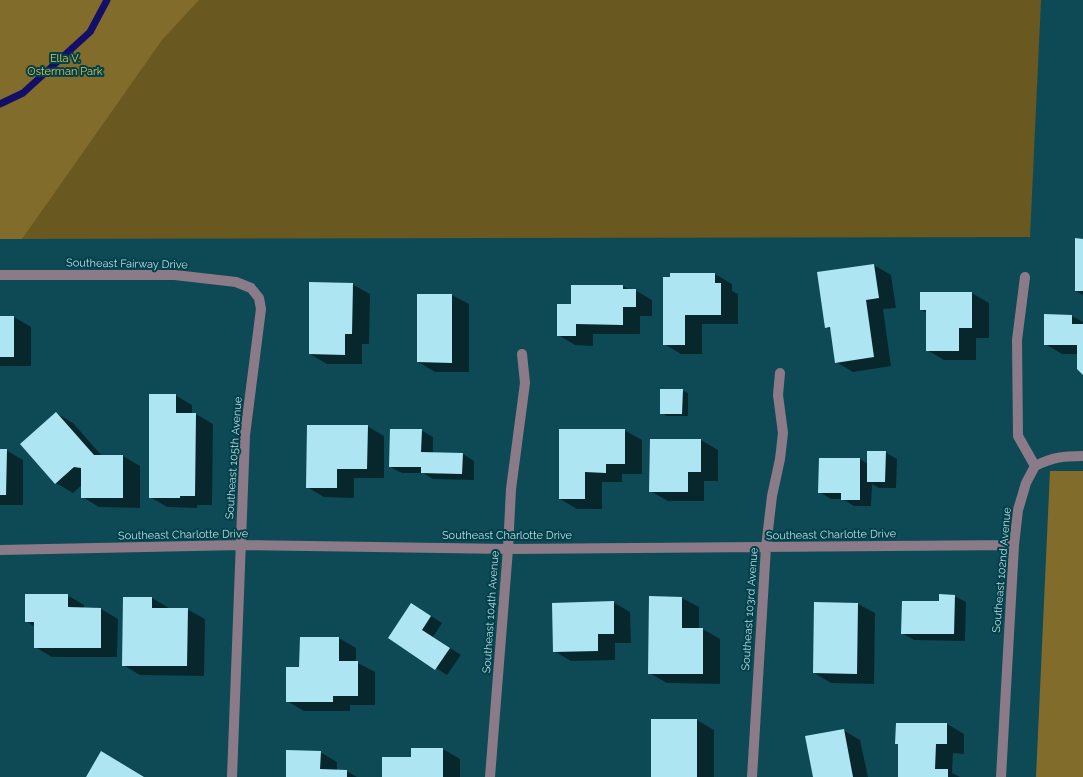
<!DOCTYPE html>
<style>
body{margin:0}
canvas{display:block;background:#0e4a55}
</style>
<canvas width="1083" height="777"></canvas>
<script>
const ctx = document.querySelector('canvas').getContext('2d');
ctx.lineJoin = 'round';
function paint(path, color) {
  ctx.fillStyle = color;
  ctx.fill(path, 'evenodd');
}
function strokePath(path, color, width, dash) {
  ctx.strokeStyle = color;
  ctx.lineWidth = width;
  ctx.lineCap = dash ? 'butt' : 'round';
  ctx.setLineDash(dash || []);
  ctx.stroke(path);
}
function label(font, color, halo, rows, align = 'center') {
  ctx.font = font + ' Raleway,sans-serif';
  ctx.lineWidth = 4;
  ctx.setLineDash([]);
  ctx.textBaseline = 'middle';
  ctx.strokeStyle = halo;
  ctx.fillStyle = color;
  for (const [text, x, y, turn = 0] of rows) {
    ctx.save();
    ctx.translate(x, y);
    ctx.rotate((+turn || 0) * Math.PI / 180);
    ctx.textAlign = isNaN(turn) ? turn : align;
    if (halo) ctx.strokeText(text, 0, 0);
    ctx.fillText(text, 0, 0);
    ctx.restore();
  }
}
paint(new Path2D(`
 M 0,0 L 1041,0 L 1030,237 L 0,239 Z`), '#695820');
paint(new Path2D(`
 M 0,0 L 199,0 L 162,40 L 22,239 L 0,239 Z
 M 1050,471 L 1083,471 L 1083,777 L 1036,777 Z`), '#816c2c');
paint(new Path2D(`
 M 1083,240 L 1083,295 L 1076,291 Z
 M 874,265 L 891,275 L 896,308 L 883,309 L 891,366 L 853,372 L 836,362 L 832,330 L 826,327 Z
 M 715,274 L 732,284 L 732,291 L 738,294 L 738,324 L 702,324 L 702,354 L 681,354 L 664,344 Z
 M 352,284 L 370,294 L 369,344 L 362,344 L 362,364 L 327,364 L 310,354 Z
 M 623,286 L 631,290 L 635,290 L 652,300 L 652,316 L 640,316 L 640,334 L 593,334 L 593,346 L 575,345 L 558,335 L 572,305 Z
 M 921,293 L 972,293 L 989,303 L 989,338 L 976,338 L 976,360 L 944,360 L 927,350 L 927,313 L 921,310 Z
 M 418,295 L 452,295 L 469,304 L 469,372 L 435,372 L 418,362 Z
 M 1072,316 L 1083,322 L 1083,374 L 1078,354 L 1062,354 L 1045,344 Z
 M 0,317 L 14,317 L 31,327 L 31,366 L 0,366 Z
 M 682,390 L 688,393 L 688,416 L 667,416 L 661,413 Z
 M 175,395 L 192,405 L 192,414 L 196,414 L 213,424 L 212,505 L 197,505 L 197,508 L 167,507 L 150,497 Z
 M 56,413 L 73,423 L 102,456 L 123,456 L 140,466 L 140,508 L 99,507 L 82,497 L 82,485 L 73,493 L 56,483 Z
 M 367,426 L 384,436 L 384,478 L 354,478 L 354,498 L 324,497 L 307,487 Z
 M 421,430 L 433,437 L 433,453 L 463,454 L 474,461 L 474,480 L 433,479 L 423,473 L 402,473 L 390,467 Z
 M 560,430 L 624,430 L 642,440 L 642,474 L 622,474 L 622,482 L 602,482 L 602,509 L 577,509 L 560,499 Z
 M 701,440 L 718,450 L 718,481 L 704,481 L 704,501 L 668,501 L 650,491 Z
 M 0,450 L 6,450 L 23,460 L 23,505 L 0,505 Z
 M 885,452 L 897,459 L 896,488 L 879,488 L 872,484 L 871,506 L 854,506 L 842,499 L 831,499 L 819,492 L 820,459 L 860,459 L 868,464 Z
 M 67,595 L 84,605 L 84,609 L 101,609 L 118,619 L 117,657 L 52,657 L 35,647 L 35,627 L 26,621 Z
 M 954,596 L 966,602 L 965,641 L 914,640 L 902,633 L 940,603 Z
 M 152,598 L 169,608 L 187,609 L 205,619 L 204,676 L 140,675 L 123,665 Z
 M 682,598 L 699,607 L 699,629 L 703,629 L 720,639 L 720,684 L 667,683 L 649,673 Z
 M 613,602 L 630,612 L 631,643 L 615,643 L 615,660 L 571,661 L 554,651 Z
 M 858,604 L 875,613 L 874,684 L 831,683 L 814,673 Z
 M 423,611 L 442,623 L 433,637 L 461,655 L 447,675 L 389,638 Z
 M 339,638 L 356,648 L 356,662 L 375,672 L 375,705 L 350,705 L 350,711 L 304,711 L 287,701 L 300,668 Z
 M 697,720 L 714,730 L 714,777 L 652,777 Z
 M 897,724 L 947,724 L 964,734 L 964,754 L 953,753 L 952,773 L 960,777 L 899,777 L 899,745 L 896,743 Z
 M 843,730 L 860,740 L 868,777 L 814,777 Z
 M 443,749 L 460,759 L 460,777 L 383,777 L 412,758 Z
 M 320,752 L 337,762 L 337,771 L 346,771 L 357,777 L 287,777 Z`), '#0007');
strokePath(new Path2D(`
 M 0,104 L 23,93 L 90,32 L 107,0`), '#130e68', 7);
paint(new Path2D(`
 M 1075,238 L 1083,239 L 1083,291 L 1075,291 Z
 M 874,264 L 879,298 L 866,300 L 874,357 L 835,363 L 830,327 L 825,328 L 817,272 Z
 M 670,273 L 715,273 L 715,283 L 721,283 L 721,315 L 685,315 L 685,345 L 663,345 L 663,277 L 670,277 Z
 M 309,282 L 353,283 L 352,334 L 345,334 L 345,355 L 309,354 Z
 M 571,285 L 623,285 L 623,289 L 636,289 L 636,307 L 623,307 L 623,325 L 576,324 L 576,336 L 557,336 L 557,304 L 571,304 Z
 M 920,292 L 972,292 L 972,328 L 959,328 L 959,351 L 926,351 L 926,310 L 920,310 Z
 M 417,294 L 452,294 L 452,363 L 417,362 Z
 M 1044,314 L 1072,315 L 1072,324 L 1083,324 L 1083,375 L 1077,369 L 1077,345 L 1044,345 Z
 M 0,316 L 14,316 L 14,357 L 0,357 Z
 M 660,389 L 683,389 L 682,414 L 660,414 Z
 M 149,394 L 176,394 L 176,413 L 196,413 L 195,496 L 180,496 L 180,498 L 149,498 Z
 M 56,412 L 94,455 L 123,455 L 123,498 L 81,498 L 81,468 L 74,467 L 55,484 L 20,444 Z
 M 307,425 L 368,425 L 367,469 L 337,469 L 337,488 L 306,488 Z
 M 390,429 L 422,429 L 421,452 L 463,453 L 462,474 L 421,473 L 421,467 L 389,467 Z
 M 559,429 L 625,429 L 625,464 L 606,464 L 606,473 L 585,472 L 585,499 L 559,499 Z
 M 650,439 L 701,439 L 701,472 L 688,472 L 688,492 L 649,492 Z
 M 0,449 L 7,449 L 6,495 L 0,495 Z
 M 867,451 L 886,451 L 885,482 L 867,482 Z
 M 819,458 L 860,458 L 860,500 L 841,500 L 841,493 L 818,493 Z
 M 25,594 L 68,594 L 68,607 L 101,608 L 101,648 L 34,648 L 34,622 L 25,622 Z
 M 939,594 L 955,595 L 954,634 L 901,634 L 902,601 L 939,601 Z
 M 649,596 L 682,597 L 682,628 L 703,628 L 703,674 L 648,674 Z
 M 123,597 L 152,597 L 152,608 L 188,608 L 187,666 L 122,666 Z
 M 614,601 L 614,634 L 598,634 L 598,651 L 553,652 L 552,603 Z
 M 814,602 L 858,603 L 857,674 L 813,673 Z
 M 411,603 L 431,616 L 422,630 L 450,648 L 435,670 L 388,638 Z
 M 300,637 L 339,637 L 339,661 L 358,661 L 358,696 L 333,696 L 333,702 L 286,702 L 286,667 L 299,667 Z
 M 651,719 L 697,719 L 697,777 L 651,777 Z
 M 896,723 L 947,723 L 947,744 L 936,744 L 935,769 L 948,769 L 948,777 L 898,777 L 898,744 L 895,744 Z
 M 844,729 L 853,777 L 813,777 L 805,736 Z
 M 411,748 L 443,748 L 443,777 L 382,777 L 382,757 L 411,757 Z
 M 286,750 L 321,751 L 320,769 L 347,770 L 347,777 L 286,777 Z
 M 101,751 L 144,777 L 86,777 Z`), '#ade6f2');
strokePath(new Path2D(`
 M 0,275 L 175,275 L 236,282 L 251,288 L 259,298 L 261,309 L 245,435 L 232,777
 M 1035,466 C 1053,457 1064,456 1083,456
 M 0,550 L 241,545 L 508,549 L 1014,545
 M 490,777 L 508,549 L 511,489 L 525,383 L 522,354
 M 752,777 L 766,547 L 772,496 L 780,459 L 783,433 L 778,395 L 780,373
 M 1001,777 L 1014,545 L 1018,510 L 1026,483 L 1035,466 L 1018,436 L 1017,340 L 1025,277`), '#8b7b88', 10);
label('11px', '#e7c24b', '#00404a', [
 ["Ella V.",65,59],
 ["Osterman Park",65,72]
]);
label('11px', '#c1dce2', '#00404a', [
 ["Southeast Fairway Drive",127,264,1],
 ["Southeast 105th Avenue",234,458,-86],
 ["Southeast Charlotte Drive",183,535,-1],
 ["Southeast Charlotte Drive",831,535,-1],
 ["Southeast Charlotte Drive",507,536],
 ["Southeast 102nd Avenue",1002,570,-85],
 ["Southeast 103rd Avenue",750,609,-86],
 ["Southeast 104th Avenue",491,612,-86]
]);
</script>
